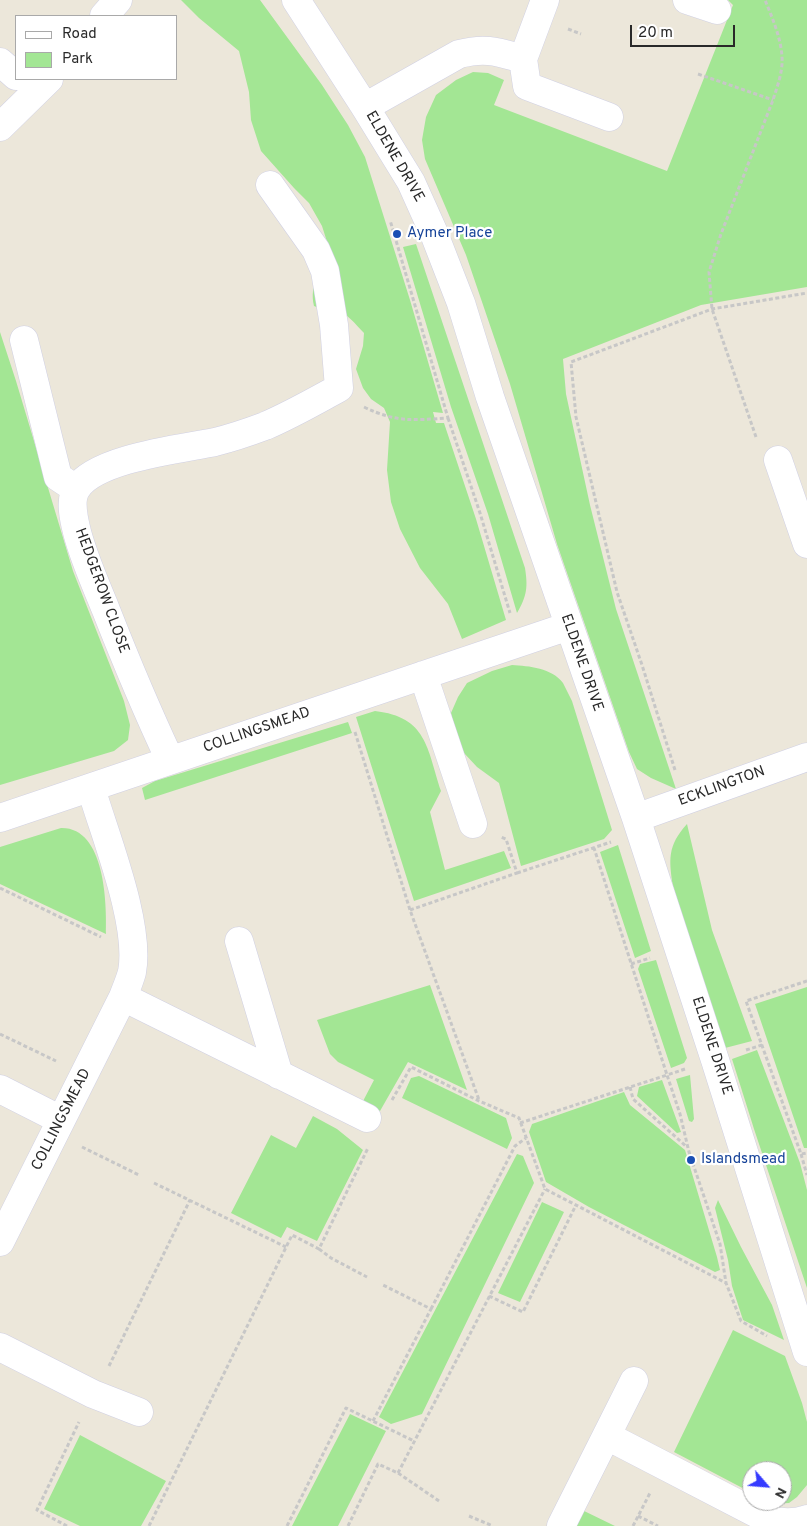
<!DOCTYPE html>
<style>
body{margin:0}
#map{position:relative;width:807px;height:1526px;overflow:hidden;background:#ece7da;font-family:Overpass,sans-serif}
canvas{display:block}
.legend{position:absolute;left:15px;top:15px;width:162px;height:65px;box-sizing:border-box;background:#fff;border:1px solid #a9a9a9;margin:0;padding:6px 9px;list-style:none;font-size:15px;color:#292929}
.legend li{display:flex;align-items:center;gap:10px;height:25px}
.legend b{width:25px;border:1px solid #a9a9a9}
.north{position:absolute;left:742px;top:1461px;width:50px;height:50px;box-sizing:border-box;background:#fff;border:1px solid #a9a9a9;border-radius:50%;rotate:117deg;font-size:14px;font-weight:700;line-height:20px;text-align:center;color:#292929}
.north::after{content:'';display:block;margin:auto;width:18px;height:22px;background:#353bff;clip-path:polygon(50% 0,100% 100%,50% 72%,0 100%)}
.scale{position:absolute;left:630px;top:25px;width:105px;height:22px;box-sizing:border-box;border:2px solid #292929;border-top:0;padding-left:6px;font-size:15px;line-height:18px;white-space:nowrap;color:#292929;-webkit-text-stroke:4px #fff;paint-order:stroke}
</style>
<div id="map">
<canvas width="807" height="1526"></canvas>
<ul class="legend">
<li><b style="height:6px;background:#fff"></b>Road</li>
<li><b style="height:14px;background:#a3e694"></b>Park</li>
</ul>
<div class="north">N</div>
<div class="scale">20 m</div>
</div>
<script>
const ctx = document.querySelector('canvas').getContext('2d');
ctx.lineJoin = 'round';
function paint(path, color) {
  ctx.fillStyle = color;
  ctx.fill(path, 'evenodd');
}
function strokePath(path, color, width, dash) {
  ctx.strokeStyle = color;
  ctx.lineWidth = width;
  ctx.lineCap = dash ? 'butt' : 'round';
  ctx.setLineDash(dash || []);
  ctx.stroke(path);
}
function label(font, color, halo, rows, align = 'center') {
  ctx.font = font + ' Overpass,sans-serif';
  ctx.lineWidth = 4.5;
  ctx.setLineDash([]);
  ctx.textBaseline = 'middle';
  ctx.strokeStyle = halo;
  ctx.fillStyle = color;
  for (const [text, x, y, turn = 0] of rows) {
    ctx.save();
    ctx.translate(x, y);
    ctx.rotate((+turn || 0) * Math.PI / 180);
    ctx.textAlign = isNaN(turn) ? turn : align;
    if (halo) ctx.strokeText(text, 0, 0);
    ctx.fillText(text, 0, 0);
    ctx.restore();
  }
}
paint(new Path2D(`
 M 181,0 L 260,0 L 322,85 L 348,125 L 365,157 L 410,300 L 443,413 L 433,412 L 436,423 L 444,423 L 476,519 L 506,620 L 462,639 L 448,604 L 420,568 L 400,529 L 391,502 L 387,470 L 390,422 L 384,408 L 371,399 L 363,388 L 356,369 L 363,346 L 364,333 C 355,324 347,312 334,310 C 326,308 321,309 314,306 C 309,285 321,266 329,248 L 322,226 L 309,203 L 294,188 L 261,151 L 251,120 L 249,92 L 239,51 L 199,18 Z
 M 728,0 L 807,0 L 807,287 L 701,305 L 563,359 L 566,394 L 590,505 L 616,609 L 676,789 L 651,778 L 637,769 L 629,752 L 557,544 L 510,384 L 466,255 L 425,159 L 422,140 L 426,117 L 436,95 L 456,80 L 473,72 L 488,73 L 504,80 L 494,105 L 667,171 L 733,5 Z
 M 416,244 L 525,568 C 528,587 527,596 517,613 L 488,514 L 451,407 L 403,247 Z
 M 0,332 L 16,381 L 73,571 L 124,701 L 130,725 L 128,740 L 114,751 L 0,785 Z
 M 512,665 C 529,666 552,668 563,683 C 566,689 569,695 572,701 L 612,830 L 604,839 L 521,866 L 499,783 L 477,767 L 464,753 L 455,734 L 451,713 L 458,697 L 467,683 L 492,671 Z
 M 375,711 C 427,717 427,748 441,791 L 430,812 L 445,870 L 504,851 L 511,868 L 414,901 L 356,717 Z
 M 348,722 L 352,733 L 145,800 L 142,788 L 155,781 Z
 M 687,824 L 712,930 L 752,1041 L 725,1048 L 673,887 C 669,860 667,846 687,824 Z
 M 61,828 C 105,827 107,903 106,934 L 0,884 L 0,847 Z
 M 618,845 L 651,951 L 635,958 L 600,852 Z
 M 656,960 L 687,1058 L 684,1063 L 671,1068 L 638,969 L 640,964 Z
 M 430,985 L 467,1090 L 408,1062 L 380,1111 L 362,1103 L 374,1080 L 338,1062 L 330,1054 L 317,1020 Z
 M 807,987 L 807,1148 L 804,1148 L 755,1004 Z
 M 757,1050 L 800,1163 L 807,1190 L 807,1288 L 754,1129 L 732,1059 Z
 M 690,1075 L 694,1119 L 692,1122 L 689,1121 L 676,1079 Z
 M 419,1076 L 506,1118 L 512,1138 L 507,1149 L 402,1098 L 411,1078 Z
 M 662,1080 L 681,1132 L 677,1133 L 637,1096 L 639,1087 Z
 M 624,1092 L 630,1105 L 685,1150 L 717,1257 L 720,1270 L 715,1272 L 589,1207 L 546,1182 L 529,1132 L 532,1124 Z
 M 313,1116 L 337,1129 L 363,1150 L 317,1241 L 287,1227 L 281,1238 L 231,1213 L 271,1135 L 296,1148 Z
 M 517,1154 L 523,1156 L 534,1183 L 422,1414 L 391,1424 L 379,1417 Z
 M 718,1200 L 741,1247 L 772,1305 L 784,1340 L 743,1320 L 732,1286 L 728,1260 L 715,1208 Z
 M 542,1202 L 564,1212 L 520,1302 L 498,1293 Z
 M 733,1330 L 785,1356 L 802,1403 L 807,1422 L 807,1485 L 797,1497 L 789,1503 L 773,1504 L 768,1501 L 782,1501 L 782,1471 L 752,1471 L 752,1493 L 674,1452 Z
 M 350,1414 L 386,1431 L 338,1526 L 292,1526 Z
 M 80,1435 L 166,1481 L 141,1526 L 80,1526 L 44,1509 Z
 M 580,1509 L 615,1526 L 573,1526 Z`), '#a3e694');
const minor = new Path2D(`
 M 296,0 L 365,107 L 411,182 L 433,231 L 461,303 L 490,397 L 636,818 L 715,1060 L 807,1352
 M 687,0 L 717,10
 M 104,16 L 118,0
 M 523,59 L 527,86 L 609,117
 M 0,62 L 16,76
 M 365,107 L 459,54 C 486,47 498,52 523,59 L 545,0
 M 0,127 L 49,79
 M 24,340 L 58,477 L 76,489
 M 778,460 L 807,544
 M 423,675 L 473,824
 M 170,760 C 147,711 126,661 106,610 C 96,585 84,559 77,532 C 74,520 69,499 77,488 C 97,458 181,449 215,442 C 231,438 249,432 265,426 C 291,415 315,401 339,388 L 334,325 L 325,271 L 316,250 L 270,185
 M 0,818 L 569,626
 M 636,818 L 807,757
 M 239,941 L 279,1075
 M 123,997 L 367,1118
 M 0,1089 L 61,1120
 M 0,1242 L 123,997 C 126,989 130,980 132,972 C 141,924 105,836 91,788
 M 0,1347 L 93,1394 L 139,1412
 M 607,1436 L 769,1520 C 782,1523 794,1524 807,1519
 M 561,1526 L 634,1381`);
strokePath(minor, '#d0d0e3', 29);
strokePath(new Path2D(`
 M 568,29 L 581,34
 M 698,74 L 773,100
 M 364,407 C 397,423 413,420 448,418 L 390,220
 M 448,418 L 480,513 L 510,613
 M 756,437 L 712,309 L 709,272 L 721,234 L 773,100 C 777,87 783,72 782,57 C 781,38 772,17 765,0
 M 355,732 L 410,910 L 479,1100
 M 675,770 L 642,665 L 617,592 L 576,417 L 571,362 L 712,309 L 807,293
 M 517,873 L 611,842
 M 0,888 L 101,937
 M 410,910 L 517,873 L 506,839 L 501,837
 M 631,964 L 650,958
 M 807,981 L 746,1001 L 801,1154 L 807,1153
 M 0,1034 L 56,1061
 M 746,1050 L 762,1045
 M 685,1069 L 667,1075 L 680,1114 L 689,1152 L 720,1244 L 726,1283
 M 630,1087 L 633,1099 L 687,1147
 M 392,1100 L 411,1067 L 479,1101 L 519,1118 L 545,1189 L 726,1283 L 741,1321 L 767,1336
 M 520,1123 L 667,1075 L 594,848
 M 82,1147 L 139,1175
 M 801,1154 L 807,1175
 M 154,1183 L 286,1247
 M 319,1249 L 331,1258 L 367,1277
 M 489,1296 L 523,1312 L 576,1205
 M 431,1309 L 515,1146 L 526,1138
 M 109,1366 L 190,1200
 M 373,1421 L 431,1309 L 381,1284
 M 398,1473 L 545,1189
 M 469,1516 L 493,1526
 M 638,1516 L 658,1526
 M 67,1526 L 37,1510 L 79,1422
 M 149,1526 L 292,1235 L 319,1249 L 368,1148
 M 287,1526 L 346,1408 L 414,1441
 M 348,1526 L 378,1464 L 398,1473 L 439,1501
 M 633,1526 L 650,1493`), '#c7c7c7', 3, [4, 2.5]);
strokePath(minor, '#fff', 28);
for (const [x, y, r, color] of [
 [397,234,5,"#1a4fb4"],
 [691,1160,5,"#1a4fb4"]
]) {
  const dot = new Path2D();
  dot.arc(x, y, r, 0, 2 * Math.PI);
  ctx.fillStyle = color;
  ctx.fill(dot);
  strokePath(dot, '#fff', 2);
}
label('15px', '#292929', '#fff', [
 ["ELDENE DRIVE",394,157,60],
 ["HEDGEROW CLOSE",101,591,70],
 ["ELDENE DRIVE",581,663,71],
 ["COLLINGSMEAD",257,731,-19],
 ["ECKLINGTON",722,787,-20],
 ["ELDENE DRIVE",711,1046,72],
 ["COLLINGSMEAD",62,1120,-63]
]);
label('15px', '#164399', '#fff', [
 ["Aymer Place",407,234],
 ["Islandsmead",701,1160]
], 'left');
</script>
